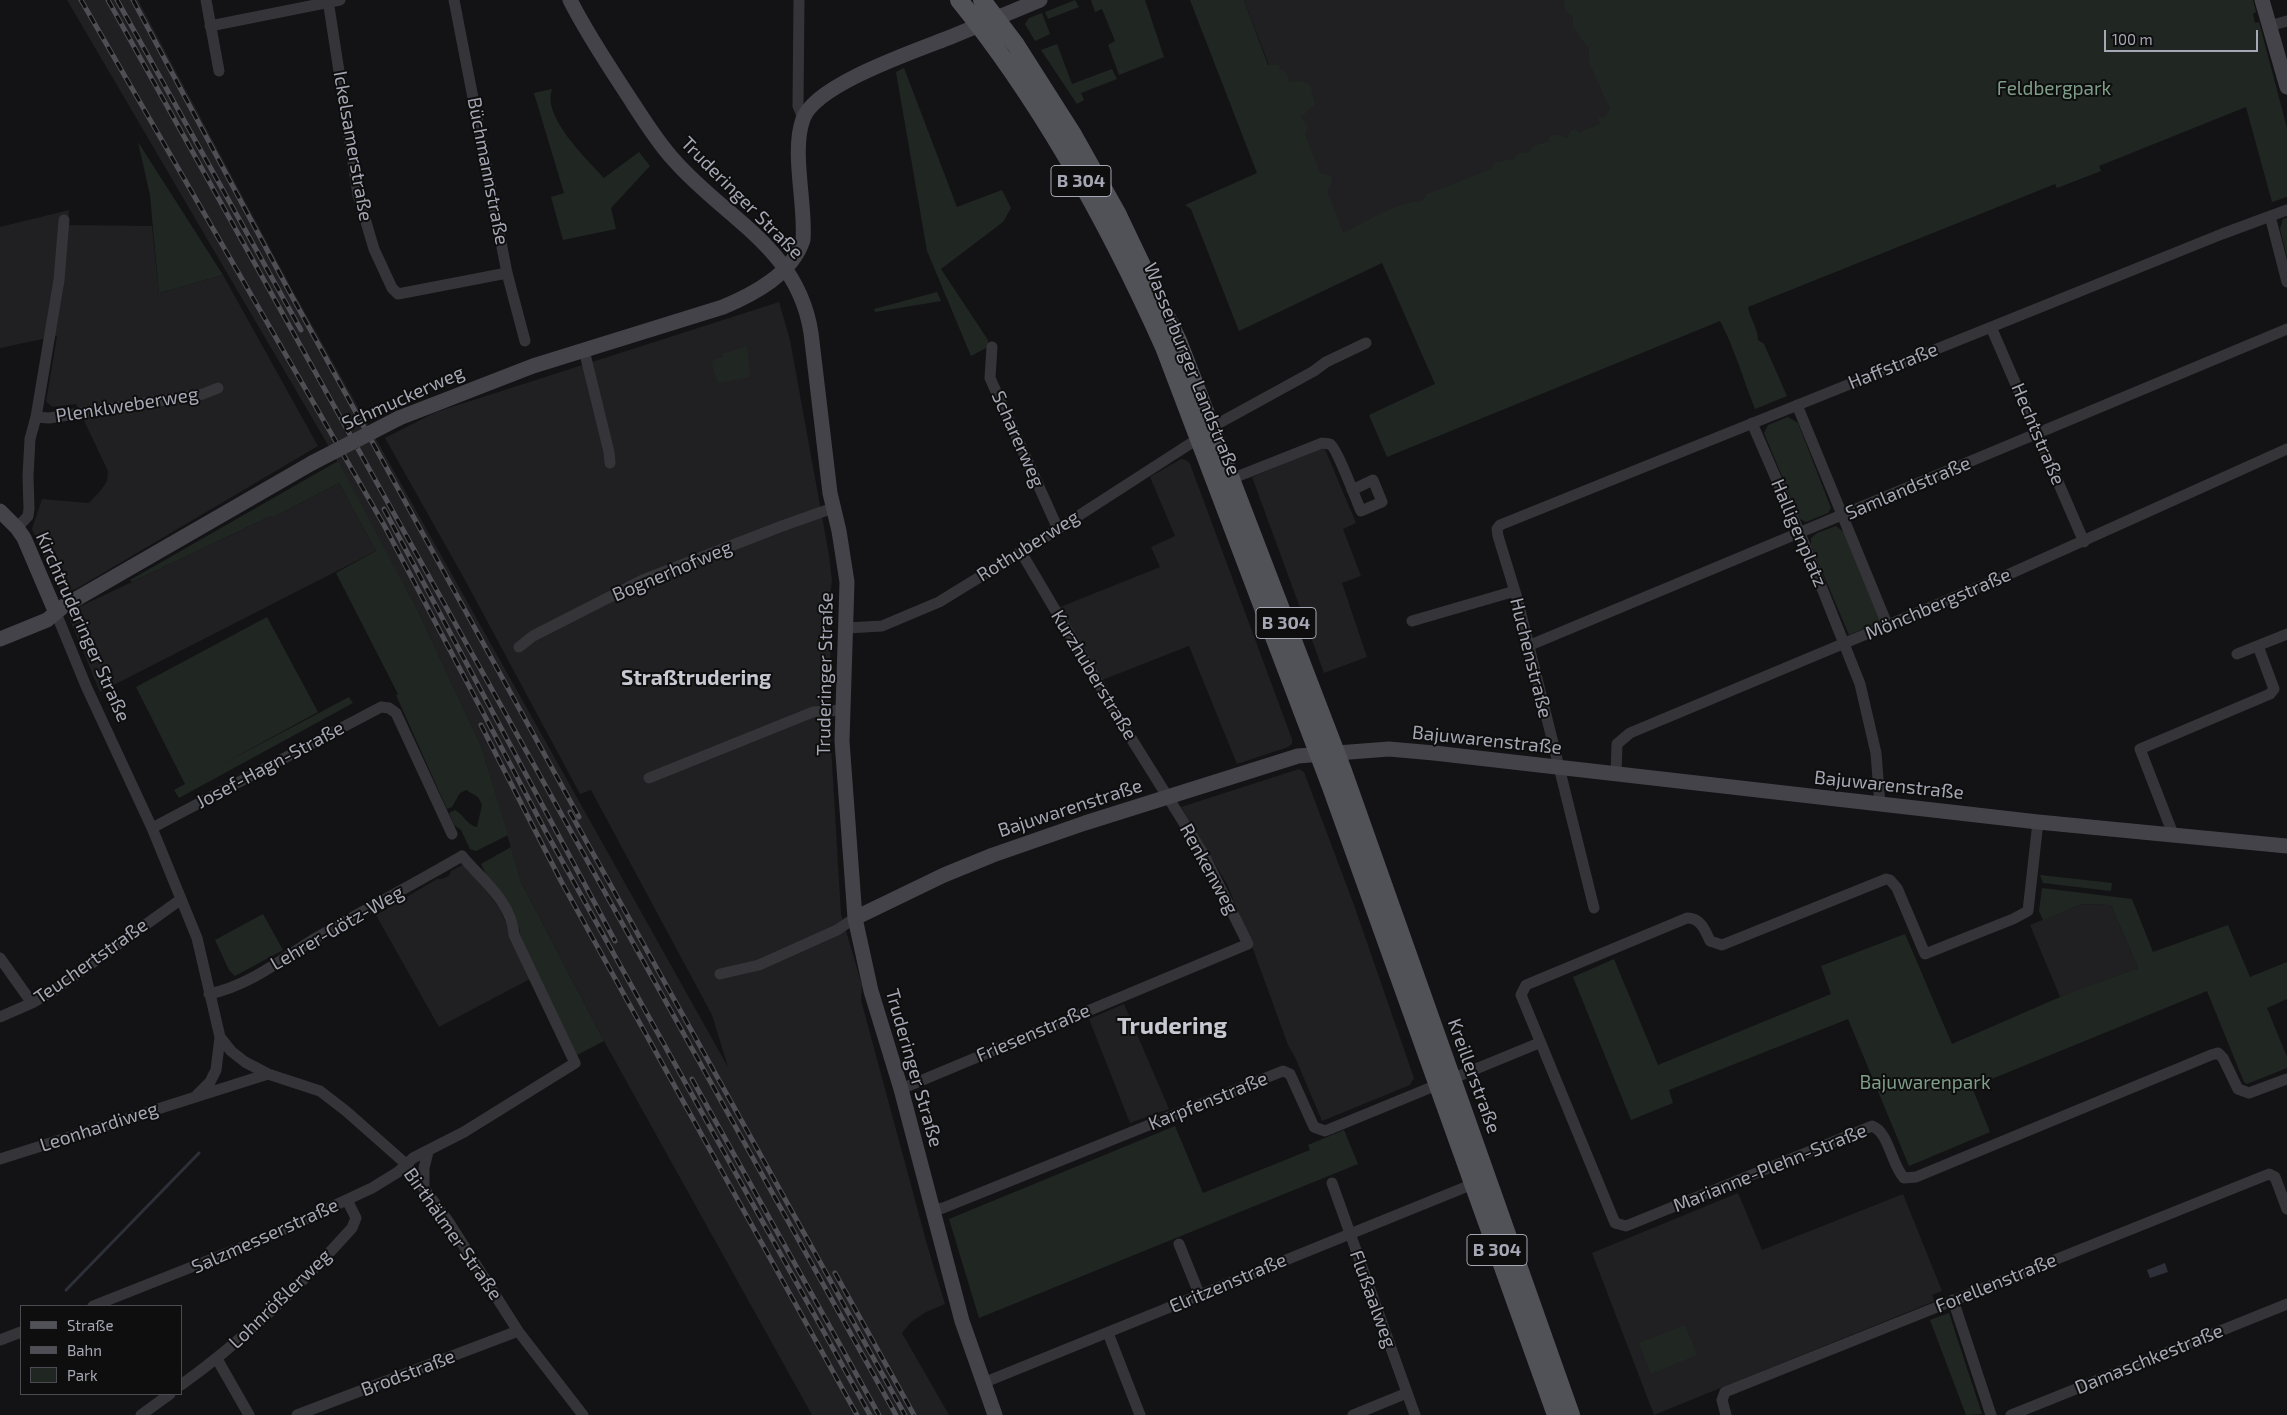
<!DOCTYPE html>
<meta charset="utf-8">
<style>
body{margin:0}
#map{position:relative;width:2287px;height:1415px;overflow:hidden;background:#131315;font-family:"Exo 2",sans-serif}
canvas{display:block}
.legend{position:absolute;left:20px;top:1305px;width:162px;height:90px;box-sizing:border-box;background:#0e0e0f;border:1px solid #4b4b51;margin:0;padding:6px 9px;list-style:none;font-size:15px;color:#a6a7b4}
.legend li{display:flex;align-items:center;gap:10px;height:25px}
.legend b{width:25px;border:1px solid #4b4b51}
.scale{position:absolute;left:2104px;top:30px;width:154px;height:22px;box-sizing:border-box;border:2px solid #a6a7b4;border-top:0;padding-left:6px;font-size:15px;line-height:18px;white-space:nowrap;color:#a6a7b4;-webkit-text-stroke:4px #0e0e0f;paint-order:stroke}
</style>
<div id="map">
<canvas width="2287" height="1415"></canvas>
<ul class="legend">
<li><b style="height:6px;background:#515158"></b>Straße</li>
<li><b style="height:6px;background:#4e4e54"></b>Bahn</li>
<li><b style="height:14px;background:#202722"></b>Park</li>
</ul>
<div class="scale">100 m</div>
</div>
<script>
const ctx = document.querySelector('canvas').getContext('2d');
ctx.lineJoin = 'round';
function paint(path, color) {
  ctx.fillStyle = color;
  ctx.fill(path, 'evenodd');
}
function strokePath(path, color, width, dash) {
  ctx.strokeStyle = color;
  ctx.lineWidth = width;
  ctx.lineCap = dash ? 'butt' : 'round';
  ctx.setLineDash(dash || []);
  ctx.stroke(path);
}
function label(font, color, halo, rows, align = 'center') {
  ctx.font = font + ' "Exo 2",sans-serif';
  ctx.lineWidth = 4;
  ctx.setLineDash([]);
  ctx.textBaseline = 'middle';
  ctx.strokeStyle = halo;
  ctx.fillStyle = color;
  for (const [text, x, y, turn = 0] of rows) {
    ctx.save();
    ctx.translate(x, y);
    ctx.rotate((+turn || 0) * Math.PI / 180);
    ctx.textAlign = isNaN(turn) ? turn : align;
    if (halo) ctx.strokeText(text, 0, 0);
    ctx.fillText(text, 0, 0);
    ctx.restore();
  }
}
paint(new Path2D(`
 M 67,0 L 138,0 L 293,291 L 728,1067 L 712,1015 L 591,790 L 580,794 L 465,580 L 385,438 L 436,412 L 779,302 L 790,340 L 829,555 L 832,581 L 830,595 L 831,746 L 841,914 L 862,985 L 861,1000 L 928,1248 L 945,1304 L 926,1312 L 911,1322 L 902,1333 L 949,1415 L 812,1415 L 604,1041 L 521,882 L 481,746 L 419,613 L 335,457 Z
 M 1244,0 L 1584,0 L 1591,8 L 1629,97 L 1642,111 L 1337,243 Z
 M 69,210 L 68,225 L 152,226 L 159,293 L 223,275 L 318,446 L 76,589 L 63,593 L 55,582 L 32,529 L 42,499 L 89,503 L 101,490 L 107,481 L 108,471 L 76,404 L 53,407 L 46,402 L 57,336 L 0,348 L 0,227 Z
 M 1324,447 L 1356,523 L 1343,529 L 1361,576 L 1342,583 L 1367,657 L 1324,673 L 1252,477 Z
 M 1181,459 L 1186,460 L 1190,464 L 1292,739 L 1292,744 L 1288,747 L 1237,764 L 1189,646 L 1102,680 L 1060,607 L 1160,567 L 1151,547 L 1175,536 L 1150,477 Z
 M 339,483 L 376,551 L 100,692 L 68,615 L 81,606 L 132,582 L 271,516 L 272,518 Z
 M 1299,769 L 1304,772 L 1354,905 L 1414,1078 L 1410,1085 L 1322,1121 L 1295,1057 L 1288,1045 L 1253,949 L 1227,884 L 1181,807 Z
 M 464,864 L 499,907 L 530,979 L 439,1027 L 376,915 L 437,879 L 442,879 L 449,876 L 451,871 Z
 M 2082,904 L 2111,905 L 2138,968 L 2060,997 L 2030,925 Z
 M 1124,1004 L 1169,1109 L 1130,1123 L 1089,1019 Z
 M 1738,1193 L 1762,1250 L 1903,1194 L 1942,1291 L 1932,1295 L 1935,1301 L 1654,1415 L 1592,1253 Z`), '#201f21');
paint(new Path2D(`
 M 1075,0 L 1079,7 L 1048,19 L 1045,12 Z
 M 1091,0 L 1145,0 L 1164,57 L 1119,75 L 1108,45 L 1115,41 L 1102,9 L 1095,12 Z
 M 1190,0 L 1244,0 L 1268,65 L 1279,65 L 1280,70 L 1287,73 L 1289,82 L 1300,81 L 1310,84 L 1315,104 L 1301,117 L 1308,127 L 1305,134 L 1320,173 L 1331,176 L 1332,183 L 1327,191 L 1343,233 C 1367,222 1395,202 1422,201 L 1427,194 L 1491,169 L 1496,162 L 1515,159 L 1515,156 L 1521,152 L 1528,153 C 1533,143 1542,144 1550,141 L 1549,137 C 1556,132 1561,137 1568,138 L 1569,132 L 1576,128 L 1578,133 L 1600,124 L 1598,118 L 1604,118 L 1610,109 L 1589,62 L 1589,48 C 1581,41 1580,33 1573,27 L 1573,17 L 1565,11 L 1564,0 L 2253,0 L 2256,12 L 2253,14 L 2255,23 L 2259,22 L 2287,128 L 2287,197 L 2272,202 L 2246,107 L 2099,166 L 2101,171 L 2057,188 L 2055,184 L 1748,307 C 1750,319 1758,328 1758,340 L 1764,344 L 1787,396 L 1755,409 C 1743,379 1735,349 1720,321 L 1387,457 L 1369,415 L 1435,384 L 1382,263 L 1239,331 L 1191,209 L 1185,205 L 1257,173 Z
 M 1042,13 L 1050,34 L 1035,41 L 1025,24 L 1029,18 Z
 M 1057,44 L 1072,84 L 1112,69 L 1117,79 L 1081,93 L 1084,100 L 1077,104 L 1041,50 Z
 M 904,68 L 957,207 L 1002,190 L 1011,208 L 1003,222 L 941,269 L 988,340 L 988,347 L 971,356 L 927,251 L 896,72 Z
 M 552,89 C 542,117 586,158 604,178 L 639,152 L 650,166 L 611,208 L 616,229 L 563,240 L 551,197 L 564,193 L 534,93 Z
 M 138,142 L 223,275 L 159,293 L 150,195 Z
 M 2287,218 L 2287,257 L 2280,229 L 2283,219 Z
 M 937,292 L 941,301 L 875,312 L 874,309 Z
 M 747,346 L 750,377 L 718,383 L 711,361 L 723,357 L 722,354 Z
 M 1788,417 L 1798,423 L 1831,508 L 1828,513 L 1806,522 L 1800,519 L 1764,433 L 1768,425 Z
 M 338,461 L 419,613 L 481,746 L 508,835 L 476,851 L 470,849 L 461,830 L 454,825 L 449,813 L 455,810 C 464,815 467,825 477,827 L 482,805 L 478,797 L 466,790 L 460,793 L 452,807 L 447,809 L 396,695 L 398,694 L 336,573 L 376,551 L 339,483 L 272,518 L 271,516 L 132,582 L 130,580 Z
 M 1836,526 L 1845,533 L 1881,621 L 1849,635 L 1811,545 L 1811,538 L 1817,533 Z
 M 267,617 L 318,712 L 219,766 L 349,697 L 353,703 L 179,798 L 174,790 L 185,784 L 136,687 Z
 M 511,847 L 521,882 L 604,1041 L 577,1055 L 517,933 L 520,931 L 513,911 L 488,879 L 481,864 Z
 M 2040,875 L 2112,883 L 2111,891 L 2043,883 Z
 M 2042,888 L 2132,899 L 2153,952 L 2228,925 L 2250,977 L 2287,962 L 2287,999 L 2267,1008 L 2287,1057 L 2287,1068 L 2247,1084 L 2244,1082 L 2207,991 L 1972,1087 L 1990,1132 L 1909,1166 L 1848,1019 L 1669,1090 L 1673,1103 L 1631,1120 L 1573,977 L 1614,959 L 1658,1065 L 1831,994 L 1821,966 L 1905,934 L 1952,1044 L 2067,994 L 2138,968 L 2111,905 L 2082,904 L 2043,920 L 2039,911 Z
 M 263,914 L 283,950 L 235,976 L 229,970 L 215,940 Z
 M 1175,1126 L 1203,1193 L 1310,1150 L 1308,1145 L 1344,1130 L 1358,1164 L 979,1318 L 949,1219 Z
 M 1949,1313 L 1982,1414 L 1966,1415 L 1930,1320 Z
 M 1685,1325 L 1697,1355 L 1651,1374 L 1639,1343 Z`), '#202722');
paint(new Path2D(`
 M 2165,1263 L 2168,1272 L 2150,1278 L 2147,1270 Z`), '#2d3039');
strokePath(new Path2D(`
 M 66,1290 L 199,1153`), '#2d3039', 3);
strokePath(new Path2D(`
 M 206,0 L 219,71
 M 328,0 L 358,195 L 374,249 L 392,288 L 398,294 L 507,273
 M 454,0 L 507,273 L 525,341
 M 799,0 L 798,106 L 803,118
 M 210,26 L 340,0
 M 2269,26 L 2287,21
 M 2270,216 L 2287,282
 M 1991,327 L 2084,542
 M 992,347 L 990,378 L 1058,529
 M 584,350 L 609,452 L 610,463
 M 1797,405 L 1887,624
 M 36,417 L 49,418 L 203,394 L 218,388
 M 1752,423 L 1804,543 L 1860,684 L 1876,753 L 1880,805
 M 1212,427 L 1314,371 L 1326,362 L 1366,343
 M 1231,479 L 1322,443 C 1323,443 1329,444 1330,444 C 1337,448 1356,500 1361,511 L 1382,502 L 1373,480 L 1352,490
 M 17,528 L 28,516 L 29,509 L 28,476 L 30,439 L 36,417 L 59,280 L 64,220
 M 56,613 L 86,686 L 152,828 L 197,938 L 220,1037 L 216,1070 L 210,1082 L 197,1095
 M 1412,621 L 1515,591
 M 847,628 L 882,626 L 939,602 L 1058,529 L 1199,438
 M 1528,646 L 2287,329
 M 519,647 L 533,636 L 643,580 L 782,526 L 833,508
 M 2237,654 L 2287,634
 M 1616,774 L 1617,744 L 1630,733 L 2005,576 L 2287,449
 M 649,778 L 813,712 L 842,710
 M 2038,822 L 2028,911 L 2013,919 L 1925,954 L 1897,888 L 1890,880 L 1886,879 L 1722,945 L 1710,941 C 1705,930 1701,918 1687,918 L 1526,985 L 1521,995 L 1615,1223 L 1626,1226 L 1872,1126 C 1889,1132 1891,1164 1904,1178 L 1916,1177 L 2211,1055 L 2218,1053 L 2223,1058 L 2238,1089 L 2249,1093 L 2287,1079
 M 152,828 L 381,707 L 389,708 L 396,713 L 452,834
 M 2173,834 L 2140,749 L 2270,694 L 2274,689 L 2258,646
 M 1594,908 L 1517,598 L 1498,536 L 1497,529 L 1500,525 L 2222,234 L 2287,210
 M 0,958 L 32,1003
 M 720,974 L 759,965 L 837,930 L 855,918
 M 0,1017 L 32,1003 L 56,989 L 180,900
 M 220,1037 L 231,1051 L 245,1062 L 268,1074 L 320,1091 L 346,1111 L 406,1164 L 448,1221 L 518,1331 L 583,1415
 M 901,1089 L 1248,944 L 1204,855 L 1129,735 L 1021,552
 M 0,1159 L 268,1074
 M 1332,1183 L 1415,1415
 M 424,1187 L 424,1168 L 428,1152
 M 932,1210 L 943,1208 L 1283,1071 L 1290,1074 L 1314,1127 L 1325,1131 L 1539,1043
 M 1179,1244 L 1200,1296
 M 1953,1300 L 1991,1415
 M 93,1306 L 265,1238 L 372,1188 L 398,1172 L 413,1158 L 464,1132 L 575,1063 L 514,935 C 512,902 482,880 462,856 C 414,884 364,910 316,938 C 282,959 249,986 209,994
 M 1108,1333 L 1140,1415
 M 0,1340 L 21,1332
 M 217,1359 L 249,1415
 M 983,1383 L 1473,1184
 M 181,1385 C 244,1340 300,1286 352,1228 L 356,1218 L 347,1200
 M 141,1415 L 170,1394
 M 297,1415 L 518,1331
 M 1353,1415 L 1407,1393
 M 1726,1415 L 1722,1400 L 1725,1392 L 2269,1174 L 2275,1177 L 2287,1209
 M 2011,1415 L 2287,1304`), '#353439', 11);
strokePath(new Path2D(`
 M 570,0 C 585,30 604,59 623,88 C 639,112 654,138 673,159 C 725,219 798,247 811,333 L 830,493 L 839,531 L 847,582 L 842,741 L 855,918 L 871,991 L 901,1089 L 962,1321 L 995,1415
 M 2262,0 L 2287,87
 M 399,418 L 533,366 L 723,307 C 754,294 792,274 803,240 C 806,204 791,152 803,119 C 815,84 918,50 953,36 C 982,24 1011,12 1040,0
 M 0,511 L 17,528 L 24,538 L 56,613
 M 0,639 L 47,620 L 64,606 L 312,463
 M 855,918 L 944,875 L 993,855 L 1085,823 L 1298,756 L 1389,749 L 1434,753 L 2038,822 L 2287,846`), '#434349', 15);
strokePath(new Path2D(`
 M 959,0 C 1044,105 1109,224 1164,347 L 1331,787 L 1556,1415
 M 982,0 L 1016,45 L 1072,133 L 1118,215 L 1178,341 L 1343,771 L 1571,1415`), '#515158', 18);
const rail = new Path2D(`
 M 81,0 L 384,525 L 546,832 L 870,1415
 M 108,0 L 896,1415
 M 117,0 L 301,330
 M 133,0 L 289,291 L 579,817
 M 384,509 L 615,941
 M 481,725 L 561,881 L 857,1415
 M 570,812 L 905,1415
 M 692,1079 L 879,1415
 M 835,1273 L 914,1415`);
strokePath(rail, '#4e4e54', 5);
strokePath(rail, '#0e0e0f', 3, [9]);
strokePath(new Path2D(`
 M 312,463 L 399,418`), '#434349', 15);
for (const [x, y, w] of [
 [1081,181,60],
 [1286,623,60],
 [1497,1250,60]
]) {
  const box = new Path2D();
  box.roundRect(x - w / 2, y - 15.5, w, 31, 4);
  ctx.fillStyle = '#0e0e0f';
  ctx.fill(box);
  strokePath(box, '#a6a7b4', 1);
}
label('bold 18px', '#a6a7b4', null, [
 ["B 304",1081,181],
 ["B 304",1286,623],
 ["B 304",1497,1250]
]);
label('19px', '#7f9d88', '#0e0e0f', [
 ["Feldbergpark",2054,89],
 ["Bajuwarenpark",1925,1083]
]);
label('19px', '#a6a7b4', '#0e0e0f', [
 ["Ickelsamerstraße",353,146,80],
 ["Büchmannstraße",488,171,79],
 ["Truderinger Straße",742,198,45],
 ["Haffstraße",1893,366,-22],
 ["Wasserburger Landstraße",1192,369,68],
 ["Schmuckerweg",403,398,-24],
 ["Plenklweberweg",127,405,-9],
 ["Hechtstraße",2038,434,67],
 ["Scharerweg",1018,439,66],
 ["Samlandstraße",1908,488,-23],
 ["Halligenplatz",1799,533,67],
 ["Rothuberweg",1028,546,-32],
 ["Bognerhofweg",672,571,-23],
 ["Mönchbergstraße",1938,604,-23],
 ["Kirchtruderinger Straße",83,627,66],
 ["Huchenstraße",1531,658,76],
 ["Truderinger Straße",825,674,-89],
 ["Kurzhuberstraße",1094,675,59],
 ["Bajuwarenstraße",1487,740,6],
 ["Josef-Hagn-Straße",270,765,-28],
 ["Bajuwarenstraße",1889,785,6],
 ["Bajuwarenstraße",1070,808,-18],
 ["Renkenweg",1209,869,61],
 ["Lehrer-Götz-Weg",337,928,-30],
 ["Teuchertstraße",91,961,-35],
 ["Friesenstraße",1033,1033,-23],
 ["Truderinger Straße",914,1068,74],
 ["Kreillerstraße",1474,1076,70],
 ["Karpfenstraße",1208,1101,-22],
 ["Leonhardiweg",99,1127,-18],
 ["Marianne-Plehn-Straße",1770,1168,-22],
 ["Birthälmer Straße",453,1234,55],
 ["Salzmesserstraße",265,1236,-24],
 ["Elritzenstraße",1228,1283,-23],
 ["Forellenstraße",1996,1283,-22],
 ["Lohnrößlerweg",280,1299,-44],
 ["Flußaalweg",1373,1299,70],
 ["Damaschkestraße",2149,1359,-22],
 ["Brodstraße",408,1373,-21]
]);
label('bold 21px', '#c6c7d0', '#0e0e0f', [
 ["Straßtrudering",696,678]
]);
label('bold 24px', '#c6c7d0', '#0e0e0f', [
 ["Trudering",1172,1026]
]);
</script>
